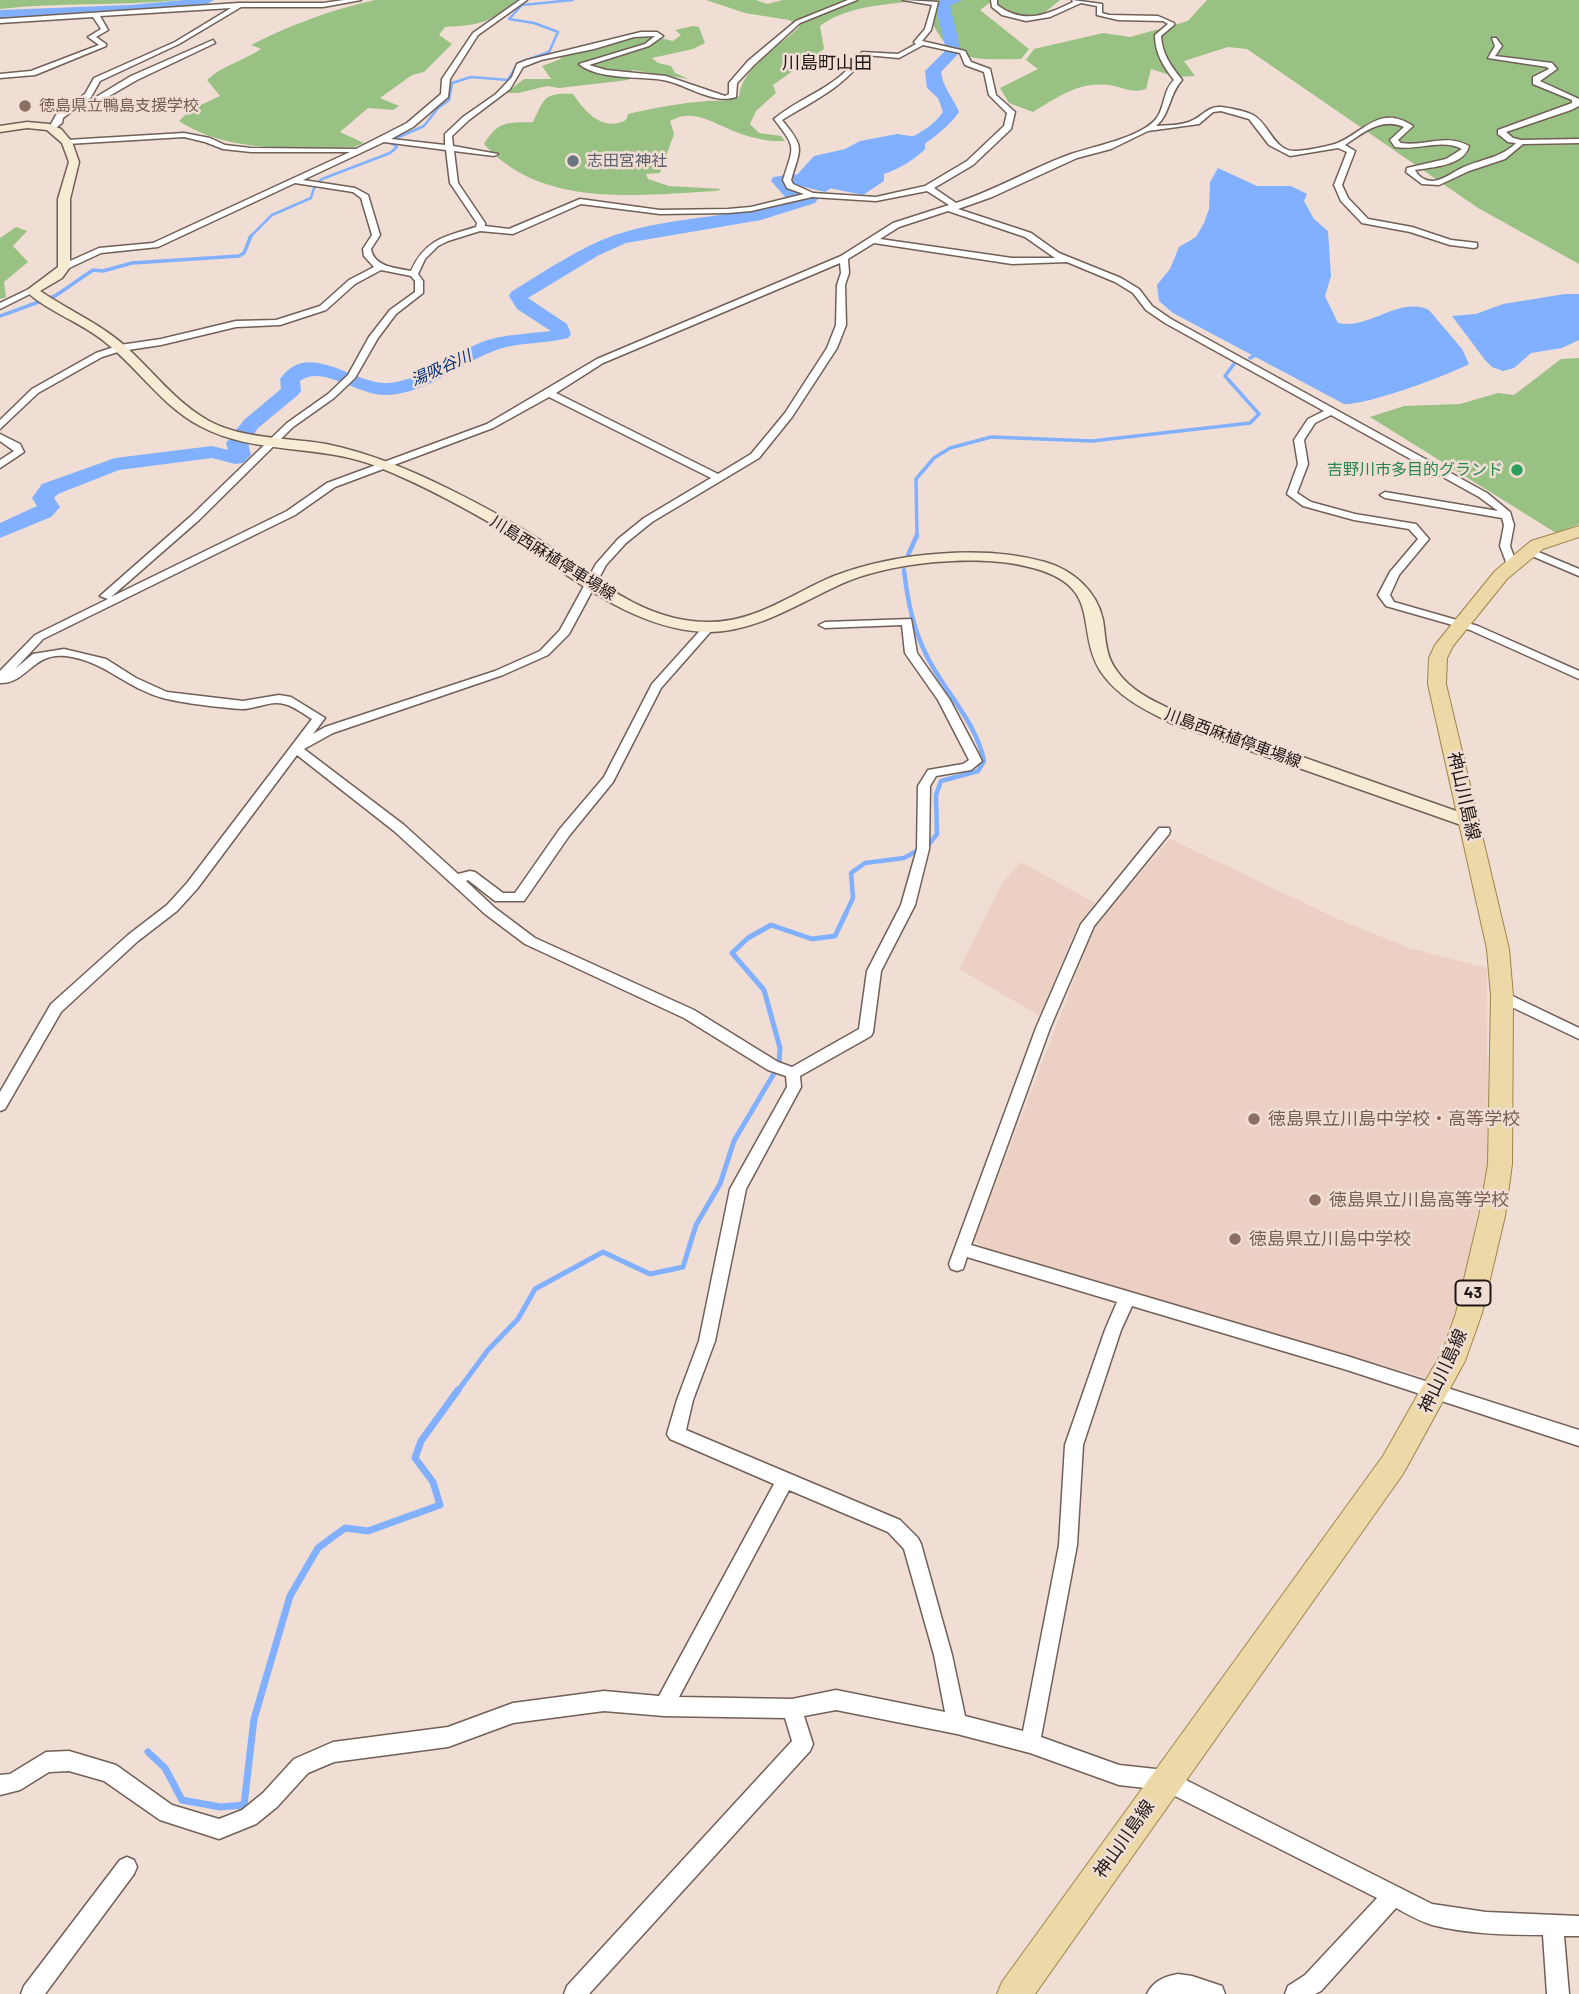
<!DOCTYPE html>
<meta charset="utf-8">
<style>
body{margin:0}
canvas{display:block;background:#f0ddd4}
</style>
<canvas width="1579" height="1994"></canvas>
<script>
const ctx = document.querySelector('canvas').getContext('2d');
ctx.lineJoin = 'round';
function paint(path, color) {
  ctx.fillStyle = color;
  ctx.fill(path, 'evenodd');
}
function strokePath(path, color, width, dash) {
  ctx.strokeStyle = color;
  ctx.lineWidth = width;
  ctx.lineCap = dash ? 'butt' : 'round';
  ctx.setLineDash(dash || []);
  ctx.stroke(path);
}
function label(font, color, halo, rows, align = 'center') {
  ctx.font = font + ' Barlow,"Noto Sans JP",sans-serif';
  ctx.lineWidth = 5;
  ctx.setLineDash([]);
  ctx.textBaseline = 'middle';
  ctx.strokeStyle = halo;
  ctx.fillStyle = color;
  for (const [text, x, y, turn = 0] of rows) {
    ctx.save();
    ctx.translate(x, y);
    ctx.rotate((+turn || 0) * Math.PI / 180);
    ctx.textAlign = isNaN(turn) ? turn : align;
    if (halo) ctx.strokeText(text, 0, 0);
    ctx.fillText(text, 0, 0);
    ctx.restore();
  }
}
paint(new Path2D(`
 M 1170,839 L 1340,920 L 1409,948 L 1487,968 L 1488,1159 L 1466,1272 L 1451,1326 L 1426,1378 L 984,1249 L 974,1240 L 1095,925 Z
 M 1021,862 L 1095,903 L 1080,922 L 1072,938 L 1040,1016 L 959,969 L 1002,883 Z`), '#ebd0c3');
paint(new Path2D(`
 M 0,0 L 180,0 C 120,6 60,2 0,9 Z
 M 375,0 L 518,0 C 490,23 480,25 445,27 L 439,35 L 452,44 L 424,72 L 412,75 L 380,98 L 399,106 L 393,110 L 368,108 L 340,132 L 364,143 L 354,147 C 297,149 228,153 179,121 L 192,109 L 220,96 L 207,80 C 223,65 243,61 261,49 L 251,45 C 292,24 331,10 375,0 Z
 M 706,0 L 756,0 L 767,4 L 783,0 L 921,0 C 887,5 848,5 820,26 L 824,49 L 773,85 L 776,93 L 756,111 L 750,124 L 759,133 L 781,136 L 785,141 C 768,142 752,138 736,132 C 715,124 693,107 670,121 L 674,134 L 660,173 L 646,174 L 648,179 L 669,186 L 722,189 L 716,191 C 638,195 541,209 484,144 C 499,120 507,123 533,122 C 545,97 544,93 573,94 C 586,113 603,132 626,120 L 628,114 C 654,108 680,103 707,101 C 720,100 727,102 739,96 C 742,67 780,46 800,26 L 789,20 L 745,13 Z
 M 924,0 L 1060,0 L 1038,18 L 1014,13 L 992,1 L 980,10 L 1029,49 L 1021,59 C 980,59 949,65 931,19 L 942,3 Z
 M 1207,0 L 1579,0 L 1579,264 L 1478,208 L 1247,49 L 1228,47 L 1184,61 L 1195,76 L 1176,77 L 1151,69 L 1146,89 C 1131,94 1124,87 1109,85 C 1077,82 1059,97 1033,112 L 1009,103 L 1000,88 L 1038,69 L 1026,60 L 1034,49 L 1103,33 L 1130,37 L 1188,21 Z
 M 693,26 L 699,27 L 705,43 L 693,49 L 652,58 L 658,63 L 671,66 L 675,73 L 689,79 L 632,70 L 628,80 L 559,88 L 547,86 L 518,93 L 506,93 L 524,79 L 551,79 L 542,66 L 561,59 L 559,55 L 594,50 L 645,35 L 673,41 L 681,35 L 675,30 Z
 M 16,227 L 27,231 L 13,246 L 28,262 L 4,282 L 6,297 L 0,299 L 0,238 Z
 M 1579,358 L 1579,524 L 1556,533 L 1370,417 L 1404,406 L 1460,404 L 1498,393 L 1514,395 L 1561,359 Z`), '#99c184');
paint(new Path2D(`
 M 897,134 L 930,139 L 925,144 L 925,149 C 914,160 899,169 884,174 L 884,181 L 863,195 L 795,181 L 795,177 L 814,156 L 845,149 L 860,141 Z
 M 1218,168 L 1257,186 L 1291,186 L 1307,194 L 1304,201 L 1314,219 L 1328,231 L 1331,276 L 1325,296 L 1338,323 C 1370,330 1398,296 1429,310 L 1462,349 L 1469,364 C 1446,376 1368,405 1344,404 L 1173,313 L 1159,301 L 1157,285 L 1170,269 L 1179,247 L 1196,237 L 1204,223 L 1209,209 L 1210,182 Z
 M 1565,294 L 1579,294 L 1579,340 L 1562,348 L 1531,353 L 1514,368 L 1503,371 L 1492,367 L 1485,360 L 1452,316 L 1476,314 L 1503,304 Z`), '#80b0ff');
strokePath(new Path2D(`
 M 392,140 L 424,126 L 438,108 L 449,100 L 452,83 L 471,77 L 508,80 L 518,63 L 549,52 L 558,32 L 534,23 L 509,19 L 522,5 L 573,0
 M 249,238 L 272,215 L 311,198 L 315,185 L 322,179 L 390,153 L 397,147 L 391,143`), '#80b0ff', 2.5);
strokePath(new Path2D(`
 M 0,316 L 55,296 L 93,270 L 103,271 L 132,263 L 239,256 L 244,253 L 251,236
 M 1250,358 L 1254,356
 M 917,537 L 916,479 L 934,458 L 950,448 L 991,437 L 1092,441 L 1250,423 L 1259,414 L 1225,376 L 1234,364`), '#80b0ff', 3.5);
strokePath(new Path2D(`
 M 905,562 L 917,535
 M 845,915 L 853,898 L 851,873 L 865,863 L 904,858 L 929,844 L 937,834 L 936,795 L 941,781 L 978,771 L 984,761 C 975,718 941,689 924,650 C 912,625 907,597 904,570`), '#80b0ff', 4.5);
strokePath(new Path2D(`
 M 457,1392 L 488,1350 L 518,1319 L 535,1289 L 603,1252 L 650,1274 L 683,1267 L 696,1225 L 720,1184 L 734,1141 L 779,1065 L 780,1048 L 764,990 L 732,953 L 748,938 L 771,925 L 812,939 L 835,936 L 846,913`), '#80b0ff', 5);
strokePath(new Path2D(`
 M 148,1752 L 165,1768 L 182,1800 L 220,1807 L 244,1805 L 254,1719 L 290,1596 L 318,1548 L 345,1528 L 368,1531 L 440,1505 L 433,1482 L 415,1458 L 421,1441 L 458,1390`), '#80b0ff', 7);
paint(new Path2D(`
 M 184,0 L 214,0 L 207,4 L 130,14 L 0,18 L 0,10 L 130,5 Z
 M 962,0 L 950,6 L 961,51 L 941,72 C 943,88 953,97 959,112 C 946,131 909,161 884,154 L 882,151 L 884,148 C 906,140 929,132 943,112 L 938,98 L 927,88 L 925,71 L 946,50 L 935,4 L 940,0 Z
 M 793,174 L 822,181 L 834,176 L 842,181 L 825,192 L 792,184 L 802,196 L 809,194 L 818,199 L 815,203 L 761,220 L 626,243 L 599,255 L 528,298 L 567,324 L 571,334 L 568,338 C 545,344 521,342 499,349 C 461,362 427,394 386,395 C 358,396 322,364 300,381 L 301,391 L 298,395 L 258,428 L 248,443 L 251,455 L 243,463 L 235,464 L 212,458 L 119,470 L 58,494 L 54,498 L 60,507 L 51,517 L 0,538 L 0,523 L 37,506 L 32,498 L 42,484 L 115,458 L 212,446 L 228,450 L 226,443 L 244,420 L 281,389 L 280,379 C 309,338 354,386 389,383 C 422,380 452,354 482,342 C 504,334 528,334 551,331 L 517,309 L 509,296 L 511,292 C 544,272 578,248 615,235 C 671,216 732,219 788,200 L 771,181 L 773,177 Z`), '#80b0ff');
const minor = new Path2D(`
 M 344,0 L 361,0 L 323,7 L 241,7 L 179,44 L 100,81 L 91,97 L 63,118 L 62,123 L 53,130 L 49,128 L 56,115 L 85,94 L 94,78 L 175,42 L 231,8 L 100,16 L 108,30 L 96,37 L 106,44 L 106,46 L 35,75 L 0,78 L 0,74 L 31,71 L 99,45 L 88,37 L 101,29 L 93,17 L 0,23 L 0,19 L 239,3 L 323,3 Z
 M 520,0 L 527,0 L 478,35 L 450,79 L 448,97 L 413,127 L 391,139 L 445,145 L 445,134 L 463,117 L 496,94 L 512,77 L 517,64 L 527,60 L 641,32 L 657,32 L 663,36 L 649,46 L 589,65 L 606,70 L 666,76 L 725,96 L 729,94 L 729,83 L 748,61 L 796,21 L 848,0 L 857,0 L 800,23 L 754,65 L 737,83 L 736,97 C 713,105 686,84 663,80 C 639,76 598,80 579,64 L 645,44 L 655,36 L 634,37 L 594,49 L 541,60 L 523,67 L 510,89 L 469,120 L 452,136 L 453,146 L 498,154 L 494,156 L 454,151 L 458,183 L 485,223 L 485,226 L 509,229 L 580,199 L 660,210 L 728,209 L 751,207 L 804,194 L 787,188 L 783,180 C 794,145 797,149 774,119 C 806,93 837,89 862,52 L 898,54 L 916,44 L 914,42 L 925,29 L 932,5 L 903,0 L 938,2 L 931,30 L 922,41 L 965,51 L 971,62 L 990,69 L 996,95 L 1015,112 L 1011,129 L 973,165 L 934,188 L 956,203 C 996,190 1032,168 1071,154 C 1094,146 1140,138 1156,119 C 1165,108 1163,90 1174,80 C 1163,66 1155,53 1155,35 L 1168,24 L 1163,21 L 1118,20 L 1097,15 L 1097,6 L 1081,3 L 1050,17 L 1026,21 L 1002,15 L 992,7 L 991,0 L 997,0 L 997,5 C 1025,25 1046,15 1073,2 L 1072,0 L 1102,4 L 1102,13 L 1109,15 L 1158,16 L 1174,23 L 1174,25 L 1161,36 C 1162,54 1171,66 1182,80 C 1169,94 1170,115 1156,126 C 1167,125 1183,126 1193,120 C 1204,115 1208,106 1221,107 C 1230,108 1245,111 1253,115 C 1269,123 1274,153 1297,151 C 1309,150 1324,147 1335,144 C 1363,134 1379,103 1413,126 L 1398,140 L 1401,143 C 1424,147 1446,133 1469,146 C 1464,166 1432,167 1415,170 C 1418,176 1424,181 1433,181 C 1444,180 1454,171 1464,167 C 1482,159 1501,158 1516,143 L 1508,142 L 1498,134 L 1498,130 L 1572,103 L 1572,100 L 1533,84 L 1533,77 L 1549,69 L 1547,67 L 1488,58 L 1495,46 L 1492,38 L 1496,38 L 1502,46 L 1495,56 L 1552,63 L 1557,69 L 1540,81 L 1579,99 L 1579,106 L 1571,110 L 1506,132 L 1513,138 L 1521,140 L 1579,139 L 1579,143 L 1523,144 L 1505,159 L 1469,171 L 1439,185 L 1422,184 L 1406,172 L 1407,168 L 1446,159 L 1462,149 C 1442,138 1417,151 1395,147 L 1390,140 L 1404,127 C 1381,117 1363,133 1345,145 L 1355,151 L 1342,185 L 1348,198 L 1368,219 L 1412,227 L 1451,240 L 1477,243 L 1477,247 L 1474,248 L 1450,245 L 1410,232 L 1362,223 L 1341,201 L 1334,185 L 1347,152 L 1338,148 L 1290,156 L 1269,145 L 1249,119 L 1221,111 L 1213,112 L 1199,124 L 1148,131 L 1111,149 L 1077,158 L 992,197 L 958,209 L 1031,233 L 1059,253 L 1121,278 L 1139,289 L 1152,306 L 1171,319 L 1487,493 L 1510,512 L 1514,525 L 1510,546 L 1517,565 L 1516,567 L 1508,567 L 1500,546 L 1504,525 L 1502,518 L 1385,498 L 1380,495 L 1385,492 L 1498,511 L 1479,497 L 1331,415 L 1315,423 L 1304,440 L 1308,464 L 1297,493 L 1311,502 L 1355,514 L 1416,524 L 1429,539 L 1399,575 L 1390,595 L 1394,602 L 1478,626 L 1579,671 L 1579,679 L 1470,630 L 1386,606 L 1378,595 L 1390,572 L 1418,539 L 1409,529 L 1354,520 L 1303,506 L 1287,494 L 1298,464 L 1294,440 L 1308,419 L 1324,411 L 1165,323 L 1146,310 L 1133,293 L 1115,282 L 1067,262 L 1012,264 L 874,243 L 848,259 L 849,273 L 845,285 L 846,325 L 837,348 L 792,417 L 759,458 L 652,522 L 626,543 L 606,565 L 569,634 L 548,655 L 503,675 L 333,733 L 304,749 L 404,825 L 458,874 L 470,871 L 475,872 L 503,893 L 515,893 L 559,830 L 604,777 L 652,684 L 705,625 L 713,625 L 713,629 L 661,688 L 613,782 L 569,836 L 524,901 L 495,901 L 468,880 L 466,881 L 495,908 L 535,938 L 694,1010 L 778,1062 L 792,1067 L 859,1029 L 867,971 L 901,905 L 917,849 L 918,786 L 928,770 L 963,764 L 969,760 L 938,700 L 905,653 L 902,625 L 825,628 L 819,625 L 825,622 L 911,619 L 917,653 L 950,700 L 982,761 L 971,770 L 936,776 L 930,786 L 929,849 L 915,905 L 881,971 L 873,1032 L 871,1036 L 800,1076 L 801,1087 L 746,1189 L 715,1341 L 693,1400 L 686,1430 L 900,1520 L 918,1538 L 921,1544 L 952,1655 L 965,1716 L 1023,1731 L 1059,1545 L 1065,1445 L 1105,1330 L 1117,1302 L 967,1257 L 963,1269 L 957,1271 L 951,1269 L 949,1264 L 1036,1028 L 1081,924 L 1159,828 L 1169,828 L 1170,831 L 1169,834 L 1094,926 L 1050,1028 L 971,1245 L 1347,1356 L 1579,1430 L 1579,1446 L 1347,1370 L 1132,1306 L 1121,1330 L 1083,1445 L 1077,1545 L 1041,1737 L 1119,1765 L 1165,1770 L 1172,1773 L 1432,1904 L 1486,1912 L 1579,1916 L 1579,1936 L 1564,1936 L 1569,1994 L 1547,1994 L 1543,1935 C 1506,1935 1467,1934 1432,1925 C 1419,1921 1407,1914 1396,1908 L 1321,1991 L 1315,1994 L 1285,1994 L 1288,1986 L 1305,1975 L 1377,1898 L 1163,1790 L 1119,1785 L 1030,1753 L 957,1734 L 836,1710 L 804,1716 L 813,1744 L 810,1751 L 589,1994 L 564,1994 L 567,1986 L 792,1741 L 785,1718 L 664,1716 L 604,1711 L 513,1723 L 448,1747 L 334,1762 L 308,1773 L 277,1807 L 256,1824 L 219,1839 L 160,1820 L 104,1781 L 69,1771 L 49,1772 L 20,1790 L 0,1795 L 0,1775 L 10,1774 L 46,1752 L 69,1751 L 116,1765 L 172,1805 L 219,1819 L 242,1810 L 263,1793 L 294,1759 L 333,1742 L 448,1727 L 513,1703 L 604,1691 L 659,1696 L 774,1484 L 670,1439 L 667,1434 L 677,1400 L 699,1341 L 730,1189 L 787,1087 L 786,1076 L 768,1070 L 684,1018 L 525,944 L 485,914 L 394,831 L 297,755 L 197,889 L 177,911 L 138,941 L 61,1012 L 5,1109 L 0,1111 L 0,1092 L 51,1004 L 128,935 L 167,905 L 187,883 L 312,719 C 303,714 294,706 284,704 C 271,700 256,709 242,709 C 224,708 181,703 163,698 C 126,688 105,661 66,656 C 32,652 27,684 0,683 L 0,671 L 35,635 L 108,599 L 100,596 L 191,516 L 287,423 L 328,394 L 348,375 L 369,337 L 390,310 L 415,292 L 415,281 L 411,276 L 381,270 L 355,284 L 326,310 L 280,325 L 236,327 L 161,345 L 121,351 L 102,357 L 38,393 L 0,429 L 0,420 L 32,389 L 96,353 L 120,345 L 161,339 L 236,321 L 276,320 L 320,306 L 349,280 L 374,267 L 364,256 L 363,249 L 372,235 L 361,198 L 353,192 L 295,183 L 158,247 L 101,253 L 67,269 L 61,269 L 61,265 L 99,248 L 153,243 L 350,152 L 251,152 L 223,149 L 205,142 L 184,137 L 67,144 L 63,142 L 67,140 L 184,133 L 210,138 L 225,145 L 251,148 L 356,149 L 407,123 L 441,94 L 442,79 L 473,33 ZM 923,45 L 960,53 L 965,65 L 984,72 L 989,95 L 1007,113 L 1004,126 L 967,161 L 925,186 L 876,197 L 813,193 L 793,184 L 791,180 C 801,147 805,148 782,120 C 813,101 846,86 866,55 L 899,58 ZM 384,142 L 446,150 L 450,183 L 477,223 L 476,227 C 446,236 425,239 411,271 C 396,268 374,267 371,249 L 380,235 L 368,195 L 355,188 L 303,180 ZM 927,191 L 949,205 L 893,223 L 841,256 L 597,359 L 487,424 L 327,483 L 287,511 L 111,597 L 199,520 L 293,427 L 334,398 L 355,378 L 378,338 L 396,314 L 423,293 L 423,281 L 418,274 L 425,259 L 438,246 L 448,241 L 480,231 L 513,234 L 581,204 L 660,214 L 728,213 L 751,211 L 812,197 L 876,201 ZM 948,211 L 1025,237 L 1055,258 L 1012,258 L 880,239 L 899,227 ZM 840,263 L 841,273 L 837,285 L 836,325 L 827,348 L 785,413 L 751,454 L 718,474 L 556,393 L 603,363 ZM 549,397 L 711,478 L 644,518 L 618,539 L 596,564 L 560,630 L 540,651 L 495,671 L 325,727 L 313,734 L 325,718 L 291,697 L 279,695 L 243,701 L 167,692 L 136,678 L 106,659 L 64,649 L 33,654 L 15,669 L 43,639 L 295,515 L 335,487 L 493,428 ZM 789,1490 L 888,1532 L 904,1549 L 934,1655 L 945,1712 L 836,1690 L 792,1699 L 679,1697 Z
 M 213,40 L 215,43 L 137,80 L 85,110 L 78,108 L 131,76 Z
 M 29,289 L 36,291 L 0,309 L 0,303 Z
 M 0,434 L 20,444 L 24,452 L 0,468 L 0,460 L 14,451 L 0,441 Z
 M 1529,548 L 1579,569 L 1579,576 L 1525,553 L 1525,549 Z
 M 1502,991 L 1579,1028 L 1579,1039 L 1497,1000 L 1495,996 L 1497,992 Z
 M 127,1857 L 134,1860 L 137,1867 L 134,1874 L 45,1994 L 21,1994 L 24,1986 L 120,1860 Z
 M 1178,1974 L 1192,1976 L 1222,1986 L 1225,1994 L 1147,1994 C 1153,1981 1165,1976 1178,1974 Z`);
const secondary = new Path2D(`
 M 27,122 L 49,124 L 61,129 L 72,142 L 79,162 L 70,199 L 70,267 L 62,278 L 40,291 C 68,310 99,323 124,345 C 153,371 175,402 209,421 C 245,440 287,437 326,444 C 370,453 411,470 451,490 C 483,506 515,523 544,543 C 594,578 645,623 710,622 C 756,622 793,593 834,576 C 893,553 984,544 1045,562 C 1073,570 1097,591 1103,620 C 1106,639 1105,655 1117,671 C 1132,693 1160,704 1183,715 L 1476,818 L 1479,822 L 1470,828 L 1464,826 L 1171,723 C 1145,710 1118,697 1101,672 C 1074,629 1104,587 1033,568 C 979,553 892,562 841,584 C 799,603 758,631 710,632 C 658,632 609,604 568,576 C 553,566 540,553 525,544 C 477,514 428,487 376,466 C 320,444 253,455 200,426 C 162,406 138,368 105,342 C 81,322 48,312 26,291 L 58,267 L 58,199 L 69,162 L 62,143 L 47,130 L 27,128 L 0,132 L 0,126 Z`);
const primary = new Path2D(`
 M 1579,526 L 1579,537 L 1543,549 L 1507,579 L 1453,646 L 1447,658 L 1446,684 L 1509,949 L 1513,996 L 1512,1164 L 1505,1216 L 1482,1313 L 1465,1361 L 1403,1474 L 1035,1994 L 997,1994 L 1002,1982 L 1383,1456 L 1443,1350 L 1456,1313 L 1479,1216 L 1488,1164 L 1491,996 L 1487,949 L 1428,684 L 1429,658 L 1435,645 L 1495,571 L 1531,541 Z`);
strokePath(minor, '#716058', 3);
strokePath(secondary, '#716058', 3);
strokePath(primary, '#9d854d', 2);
paint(minor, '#fff');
paint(secondary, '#f6ecd3');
paint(primary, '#edd9a7');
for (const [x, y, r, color] of [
 [25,106,7,"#8d6e63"],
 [573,161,7,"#6b7280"],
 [1517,470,7,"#2e9e5b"],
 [1254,1119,7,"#8d6e63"],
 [1315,1200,7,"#8d6e63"],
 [1235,1239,7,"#8d6e63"]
]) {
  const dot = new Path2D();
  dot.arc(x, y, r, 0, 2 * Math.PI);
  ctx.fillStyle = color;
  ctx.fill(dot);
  strokePath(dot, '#f0ddd4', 2.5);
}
label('16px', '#785e54', '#f0ddd4', [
 ["徳島県立鴨島支援学校",39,106]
], 'left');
label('16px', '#5b616d', '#f0ddd4', [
 ["志田宮神社",587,161]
], 'left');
label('italic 16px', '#083477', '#f0ddd4', [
 ["湯吸谷川",441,368,-24]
]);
label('16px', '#27864d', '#f0ddd4', [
 ["吉野川市多目的グランド",1503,470]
], 'right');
label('16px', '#1e1714', '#f0ddd4', [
 ["川島西麻植停車場線",553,558,32],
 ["川島西麻植停車場線",1233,738,20]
]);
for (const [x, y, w] of [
 [1473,1293,35]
]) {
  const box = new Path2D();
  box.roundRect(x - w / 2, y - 12.5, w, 25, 5);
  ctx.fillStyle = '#f0ddd4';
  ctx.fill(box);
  strokePath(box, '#1e1714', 2);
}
label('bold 16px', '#1e1714', null, [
 ["43",1473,1293]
]);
label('18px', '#1e1714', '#f0ddd4', [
 ["川島町山田",827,63]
]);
label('18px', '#1e1714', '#f0ddd4', [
 ["神山川島線",1464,796,77],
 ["神山川島線",1443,1371,-65],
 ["神山川島線",1124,1839,-55]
]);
label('18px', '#785e54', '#f0ddd4', [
 ["徳島県立川島中学校・高等学校",1268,1119],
 ["徳島県立川島高等学校",1329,1200],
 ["徳島県立川島中学校",1249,1239]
], 'left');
</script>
